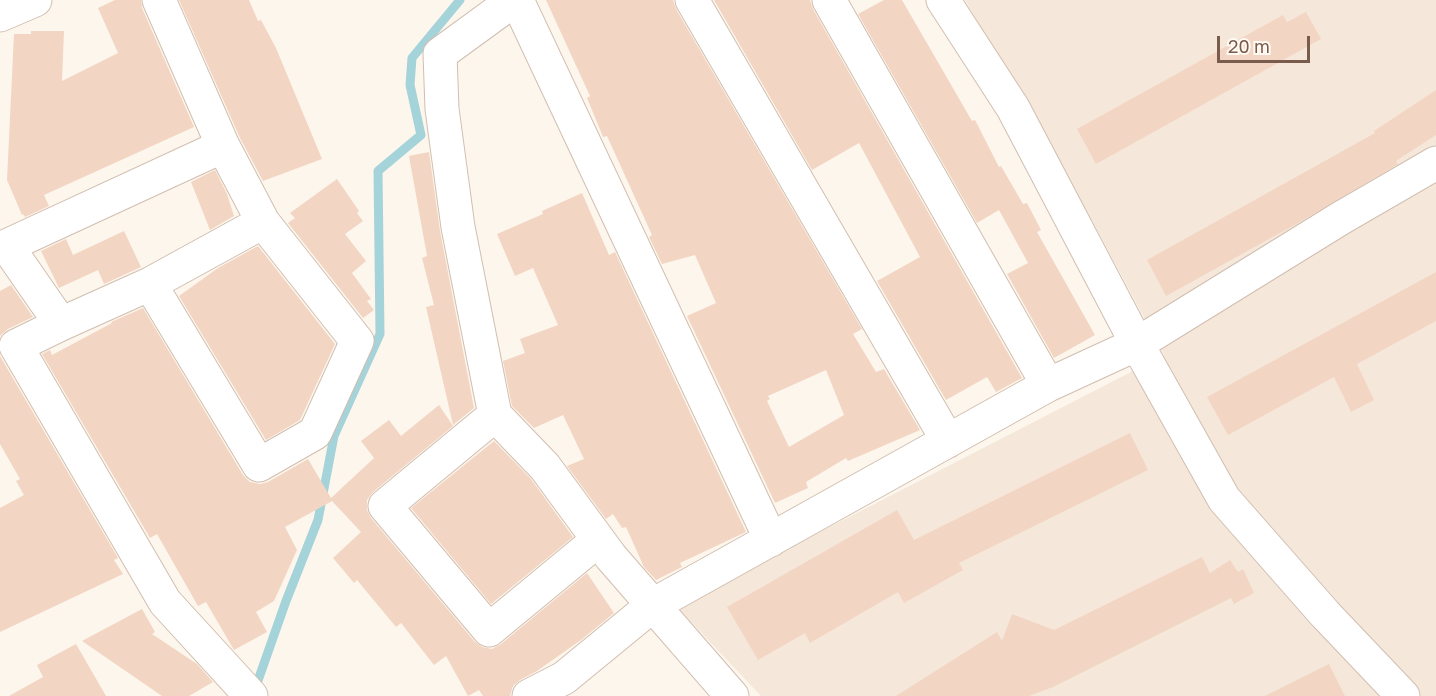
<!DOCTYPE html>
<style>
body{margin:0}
#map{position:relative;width:1436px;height:696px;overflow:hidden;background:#fdf6ec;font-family:"Golos Text",sans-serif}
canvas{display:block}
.scale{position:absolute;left:1217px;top:36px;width:93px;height:27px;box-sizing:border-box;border:3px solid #7a5c4d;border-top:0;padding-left:8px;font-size:18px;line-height:21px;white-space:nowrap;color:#7a5c4d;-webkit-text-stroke:4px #fffaf3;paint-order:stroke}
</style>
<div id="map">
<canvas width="1436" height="696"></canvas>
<div class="scale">20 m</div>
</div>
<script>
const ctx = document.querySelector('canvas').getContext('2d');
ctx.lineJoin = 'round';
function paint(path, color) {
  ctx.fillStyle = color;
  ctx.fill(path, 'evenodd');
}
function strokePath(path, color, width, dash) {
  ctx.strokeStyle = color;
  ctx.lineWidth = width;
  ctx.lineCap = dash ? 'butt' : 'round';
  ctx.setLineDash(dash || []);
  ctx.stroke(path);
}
paint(new Path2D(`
 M 965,0 L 1436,0 L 1436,696 L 761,696 L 679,609 L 711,588 L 1164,355 L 1093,222 Z`), '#f5e8da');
strokePath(new Path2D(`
 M 255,689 L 286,601 L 318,520 L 334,436 L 380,334 L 378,171 L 421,135 L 410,85 L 412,58 L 460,0`), '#a5d3da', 9);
paint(new Path2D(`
 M 115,0 L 141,0 L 142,8 L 194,127 L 44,195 L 49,206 L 25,217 L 23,214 L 22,215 L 7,180 L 14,34 L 31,34 L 31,31 L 64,31 L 62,81 L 118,53 L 98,8 Z
 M 179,0 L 249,0 L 258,21 L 261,20 L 276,48 L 322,159 L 263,181 L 240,138 Z
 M 546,0 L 673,0 L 676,9 L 862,329 L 853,334 L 876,372 L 884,369 L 920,430 L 848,461 L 846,458 L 806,482 L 808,488 L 775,503 L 687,316 L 716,303 L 695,255 L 662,264 L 649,237 L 652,235 L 607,136 L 603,137 L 587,98 L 590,96 ZM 826,370 L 844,415 L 789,447 L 767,401 L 770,399 L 768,396 Z
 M 714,0 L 810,0 L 813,9 L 1022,378 L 996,392 L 987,377 L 946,400 L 877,281 L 920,257 L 859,143 L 812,170 Z
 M 884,0 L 902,0 L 972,121 L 975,120 L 999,167 L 1001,166 L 1023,204 L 1027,203 L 1041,230 L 1037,232 L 1095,335 L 1054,358 L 1007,274 L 1028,263 L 999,210 L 977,223 L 858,14 Z
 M 1306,12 L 1321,39 L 1096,164 L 1077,129 L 1283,15 L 1287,22 Z
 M 1436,90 L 1436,135 L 1396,161 L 1398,164 L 1298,223 L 1166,296 L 1147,260 L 1375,133 L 1374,131 Z
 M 429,152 L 440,231 L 474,408 L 453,425 L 426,307 L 434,305 L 422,258 L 427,256 L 409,156 Z
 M 215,170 L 227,194 L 234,216 L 210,230 L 191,182 Z
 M 337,179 L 359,211 L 357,213 L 363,221 L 345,234 L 366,261 L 352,273 L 371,299 L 367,301 L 374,310 L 363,318 L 288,223 L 295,218 L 290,213 Z
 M 582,193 L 609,255 L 615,252 L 746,532 L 680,563 L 682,567 L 656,580 L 644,567 L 626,527 L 622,528 L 613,514 L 606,519 L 567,466 L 584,459 L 563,415 L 534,428 L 512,406 L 503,361 L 525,353 L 520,339 L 558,325 L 533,268 L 515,276 L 497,234 L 543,214 L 542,211 Z
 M 124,231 L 141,267 L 104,284 L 98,270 L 59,288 L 41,251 L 66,239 L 73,255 Z
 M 258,246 L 335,344 L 300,420 L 266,440 L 179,296 L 218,268 Z
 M 1436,272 L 1436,321 L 1357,364 L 1374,400 L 1351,412 L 1334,377 L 1228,435 L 1207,397 Z
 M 11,285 L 33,317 L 8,329 L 0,336 L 0,291 Z
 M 143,308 L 243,475 L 250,482 L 260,484 L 268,482 L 308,459 L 331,498 L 374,458 L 361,441 L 389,420 L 401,436 L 439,405 L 453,426 L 373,492 L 367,500 L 367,510 L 371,518 L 475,642 L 482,647 L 492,649 L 501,644 L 587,573 L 614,613 L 581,640 L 537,671 L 520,680 L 513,686 L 510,696 L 483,696 L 479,690 L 468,696 L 446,656 L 434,665 L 401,623 L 396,627 L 357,580 L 354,583 L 333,558 L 361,532 L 332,501 L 285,527 L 297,550 L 274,601 L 256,612 L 267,632 L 234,650 L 206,602 L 198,606 L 157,534 L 150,538 L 42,354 L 50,350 L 52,355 L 112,323 L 111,322 Z
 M 0,356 L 118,558 L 114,560 L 123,574 L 0,632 L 0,508 L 24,495 L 16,481 L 20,479 L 0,444 Z
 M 1130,433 L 1148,470 L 959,563 L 963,570 L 904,603 L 898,592 L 810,643 L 805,633 L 758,660 L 727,607 L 897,510 L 914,540 Z
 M 494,441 L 531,479 L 573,537 L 491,604 L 411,508 Z
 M 1202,557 L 1210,573 L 1230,560 L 1238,572 L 1243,569 L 1254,593 L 1234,604 L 1231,598 L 1053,687 L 1029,696 L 896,696 L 997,632 L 1002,641 L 1012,614 L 1054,630 Z
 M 142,609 L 155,632 L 152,634 L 197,664 L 213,682 L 189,696 L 162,696 L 82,641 Z
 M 76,644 L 106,696 L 9,696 L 43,677 L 37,665 Z
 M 1329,664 L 1345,696 L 1265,696 Z`), '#f3d5c3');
const street = new Path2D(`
 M 159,0 L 223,146 L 263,222 L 357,341 L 315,433 L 259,465 L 150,284 L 263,222
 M 514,0 L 440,54 L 442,109 L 458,227 L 495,415 L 545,467 L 611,557 L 732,696
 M 517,0 L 771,540
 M 692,0 L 948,441
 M 829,0 L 1048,385
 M 943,0 L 1013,108 L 1137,344 L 1224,499 L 1325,614 L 1403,696
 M 0,15 L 35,0
 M 7,246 L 61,324 L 16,346 L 165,602 L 251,696
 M 0,249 L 223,146
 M 61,324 L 150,284
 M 495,415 L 385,506 L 489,630 L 598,540
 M 529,696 L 564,678 L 653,605 L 1048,385 L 1137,344 L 1341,218 L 1436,163`);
strokePath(street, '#d1beb0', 35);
strokePath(street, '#fff', 33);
</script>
